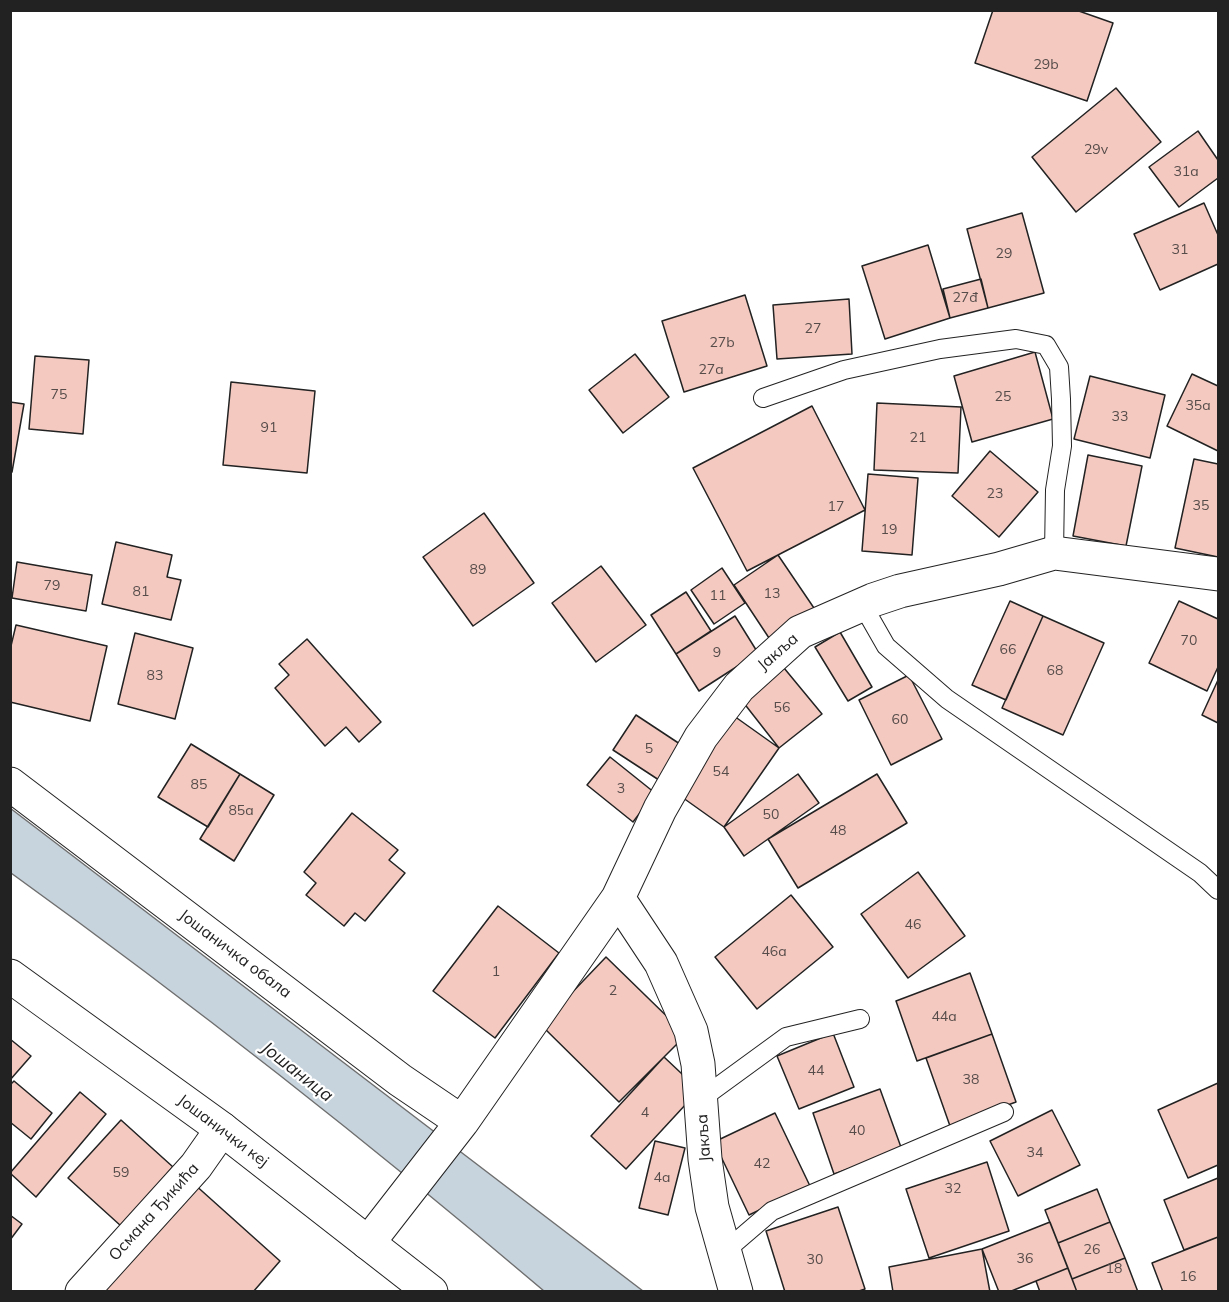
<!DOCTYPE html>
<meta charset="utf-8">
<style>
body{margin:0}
#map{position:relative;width:1229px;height:1302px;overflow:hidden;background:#fff;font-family:Mulish,sans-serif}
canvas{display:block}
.frame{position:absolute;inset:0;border:12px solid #222;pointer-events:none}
</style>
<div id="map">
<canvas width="1229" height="1302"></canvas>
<div class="frame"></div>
</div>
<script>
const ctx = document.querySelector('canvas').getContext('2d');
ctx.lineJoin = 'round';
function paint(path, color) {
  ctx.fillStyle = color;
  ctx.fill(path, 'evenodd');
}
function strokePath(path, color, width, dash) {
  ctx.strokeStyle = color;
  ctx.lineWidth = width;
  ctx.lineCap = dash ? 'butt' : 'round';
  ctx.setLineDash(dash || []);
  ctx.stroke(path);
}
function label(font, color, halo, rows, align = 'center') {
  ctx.font = font + ' Mulish,sans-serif';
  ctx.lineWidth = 4.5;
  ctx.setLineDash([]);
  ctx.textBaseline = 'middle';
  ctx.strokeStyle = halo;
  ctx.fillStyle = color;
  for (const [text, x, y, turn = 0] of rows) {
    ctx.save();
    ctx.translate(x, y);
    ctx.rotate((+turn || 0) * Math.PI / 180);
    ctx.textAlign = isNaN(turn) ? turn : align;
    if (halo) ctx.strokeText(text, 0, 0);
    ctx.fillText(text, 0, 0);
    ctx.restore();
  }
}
const water = new Path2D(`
 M 10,808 L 643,1291 L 544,1291 C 372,1145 194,1005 11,873 Z`);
paint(water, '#c7d3dd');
strokePath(water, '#6f6f6f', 1.5);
const building = new Path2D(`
 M 993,10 L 1076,10 L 1113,23 L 1087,101 L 975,63 Z
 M 1116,88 L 1161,142 L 1076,212 L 1032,157 Z
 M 1198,131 L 1218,160 L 1218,178 L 1179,207 L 1149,167 Z
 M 1204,203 L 1218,235 L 1218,264 L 1160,290 L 1134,234 Z
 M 1022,213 L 1044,293 L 988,308 L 967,229 Z
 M 928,245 L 950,318 L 885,339 L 862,266 Z
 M 981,279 L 988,308 L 950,318 L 943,289 Z
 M 745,295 L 767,366 L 684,392 L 662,321 Z
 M 849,299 L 852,354 L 777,359 L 773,305 Z
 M 1035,352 L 1053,419 L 972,442 L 954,376 Z
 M 635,354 L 669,397 L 623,433 L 589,390 Z
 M 35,356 L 89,360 L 83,434 L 29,429 Z
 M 1192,374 L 1218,386 L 1218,451 L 1167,426 Z
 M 1090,376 L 1165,395 L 1150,458 L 1074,439 Z
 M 231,382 L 315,391 L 307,473 L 223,465 Z
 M 10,402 L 24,404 L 12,472 L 10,472 Z
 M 877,403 L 961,407 L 958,473 L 874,470 Z
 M 812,406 L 865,510 L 747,571 L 693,468 Z
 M 990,451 L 1038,492 L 999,537 L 952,496 Z
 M 1088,455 L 1142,466 L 1126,546 L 1073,536 Z
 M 1194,459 L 1218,464 L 1218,557 L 1175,548 Z
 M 868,474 L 918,478 L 912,555 L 862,551 Z
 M 484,513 L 534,583 L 473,626 L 423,557 Z
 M 116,542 L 172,555 L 167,577 L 181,580 L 171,620 L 102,604 Z
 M 778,555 L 816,611 L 771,641 L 734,585 Z
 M 17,562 L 92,575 L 86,611 L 12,598 Z
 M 601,566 L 646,625 L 596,662 L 552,603 Z
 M 722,568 L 745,603 L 714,624 L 691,590 Z
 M 686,592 L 711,631 L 676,654 L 651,615 Z
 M 1010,601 L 1043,616 L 1006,700 L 972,685 Z
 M 1179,601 L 1218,619 L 1218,667 L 1207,691 L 1149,663 Z
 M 735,616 L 758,653 L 699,691 L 676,654 Z
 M 1043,616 L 1104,643 L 1063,735 L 1002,708 Z
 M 16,625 L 107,646 L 90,721 L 10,702 L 10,650 Z
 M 840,632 L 872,687 L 848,701 L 815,647 Z
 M 135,633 L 193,648 L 175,719 L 118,704 Z
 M 307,639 L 381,722 L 359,742 L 346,727 L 325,746 L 275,688 L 289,675 L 279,664 Z
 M 784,668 L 822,714 L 779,748 L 743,702 Z
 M 909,675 L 942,739 L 891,765 L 859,700 Z
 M 1218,680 L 1218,723 L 1202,715 Z
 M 636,715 L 686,748 L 662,782 L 613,750 Z
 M 734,716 L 779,748 L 724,827 L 679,795 Z
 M 191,744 L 240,774 L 208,827 L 158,797 Z
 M 610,757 L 655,793 L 633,822 L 587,785 Z
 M 240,774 L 274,795 L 234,861 L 200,839 Z
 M 798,774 L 819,803 L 744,856 L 724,827 Z
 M 877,774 L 907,823 L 798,888 L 768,839 Z
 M 352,813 L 398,850 L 389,860 L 405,873 L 365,921 L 355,913 L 344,926 L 306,895 L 316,883 L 304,872 Z
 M 918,872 L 965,936 L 908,978 L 861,914 Z
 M 791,895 L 833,947 L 757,1009 L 715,957 Z
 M 498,906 L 559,953 L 495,1038 L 433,991 Z
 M 606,957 L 686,1035 L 619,1102 L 541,1025 Z
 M 970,973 L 992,1034 L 917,1061 L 896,1001 Z
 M 833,1033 L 854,1087 L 799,1109 L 777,1056 Z
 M 992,1034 L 1016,1102 L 950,1126 L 926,1058 Z
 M 10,1039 L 31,1056 L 10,1080 Z
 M 664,1057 L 699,1090 L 626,1169 L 591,1136 Z
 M 14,1081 L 52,1113 L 31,1139 L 10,1122 L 10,1085 Z
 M 1218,1083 L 1218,1165 L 1188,1178 L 1158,1110 Z
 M 880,1089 L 902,1150 L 834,1174 L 813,1113 Z
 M 80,1092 L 106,1114 L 36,1197 L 10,1173 Z
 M 1052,1110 L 1080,1165 L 1018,1196 L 990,1141 Z
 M 775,1113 L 810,1186 L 749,1215 L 714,1142 Z
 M 121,1120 L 173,1167 L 121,1226 L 68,1178 Z
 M 655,1141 L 685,1148 L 668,1215 L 639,1208 Z
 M 987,1162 L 1009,1231 L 929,1258 L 906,1189 Z
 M 1218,1178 L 1218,1237 L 1184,1250 L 1164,1200 Z
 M 193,1183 L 280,1261 L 253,1292 L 95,1292 Z
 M 1097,1189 L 1110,1222 L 1058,1243 L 1045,1210 Z
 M 838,1207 L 865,1289 L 856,1292 L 785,1292 L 766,1231 Z
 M 10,1215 L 22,1224 L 10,1240 Z
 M 1050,1222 L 1068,1268 L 1009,1292 L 999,1292 L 982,1249 Z
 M 1110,1222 L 1125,1258 L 1072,1279 L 1058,1243 Z
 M 1218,1237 L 1218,1292 L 1163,1292 L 1152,1263 Z
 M 982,1249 L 990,1292 L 893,1292 L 889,1267 Z
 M 1125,1258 L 1138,1292 L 1077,1292 L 1072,1279 Z
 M 1068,1268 L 1077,1292 L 1040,1292 L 1036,1281 Z`);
paint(building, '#f3c9c0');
strokePath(building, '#222', 1.5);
const lane = new Path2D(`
 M 763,398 L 844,370 L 940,349 L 1016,339 L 1046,345 L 1059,367 L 1061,399 L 1062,446 L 1055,490 L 1054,553
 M 862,604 L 886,646 L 947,699 L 1200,873 L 1218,890
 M 701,1099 L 786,1037 L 860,1019
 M 723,1253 L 772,1211 L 1004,1112`);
const street = new Path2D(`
 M 10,784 L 400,1080 L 462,1122
 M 618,898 L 661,963 L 691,1031 L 698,1064 L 705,1159 L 712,1207 L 736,1292
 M 368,1243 L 462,1122 L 618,898 L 660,809 L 701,737 L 739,687 L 800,632 L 873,600 L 900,591 L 999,569 L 1054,553 L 1218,574
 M 82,1292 L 196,1166 L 222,1129`);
const primary = new Path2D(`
 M 10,976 L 222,1129 L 431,1292`);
strokePath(lane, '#222', 20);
strokePath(street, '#222', 35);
strokePath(primary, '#222', 35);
strokePath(lane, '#fff', 18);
strokePath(street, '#fff', 33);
strokePath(primary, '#fff', 33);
label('14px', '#564c4a', null, [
 ["29b",1046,65],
 ["29v",1096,150],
 ["31a",1186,172],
 ["31",1180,250],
 ["29",1004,254],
 ["27đ",965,298],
 ["27",813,329],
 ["27b",722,343],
 ["27a",711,370],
 ["75",59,395],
 ["25",1003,397],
 ["35a",1198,406],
 ["33",1120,417],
 ["91",269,428],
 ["21",918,438],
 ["23",995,494],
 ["35",1201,506],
 ["17",836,507],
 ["19",889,530],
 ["89",478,570],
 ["79",52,586],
 ["81",141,592],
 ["13",772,594],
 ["11",718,596],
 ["70",1189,641],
 ["66",1008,650],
 ["9",717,653],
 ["68",1055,671],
 ["83",155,676],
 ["56",782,708],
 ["60",900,720],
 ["5",649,749],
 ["54",721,772],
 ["85",199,785],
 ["3",621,789],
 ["85a",241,811],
 ["50",771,815],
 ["48",838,831],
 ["46",913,925],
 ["46a",774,952],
 ["1",496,972],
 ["2",613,991],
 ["44a",944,1017],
 ["44",816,1071],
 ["38",971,1080],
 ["4",645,1113],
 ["40",857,1131],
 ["34",1035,1153],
 ["42",762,1164],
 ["59",121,1173],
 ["4a",662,1178],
 ["32",953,1189],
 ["26",1092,1250],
 ["36",1025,1259],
 ["30",815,1260],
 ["18",1114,1269],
 ["16",1188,1277]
]);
label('16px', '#222', '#fff', [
 ["Јакља",778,652,-41],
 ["Јошаничка обала",235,954,37],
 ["Јошанички кеј",223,1131,37],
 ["Јакља",704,1138,-94],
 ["Османа Ђикића",154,1212,-48]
]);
label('italic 18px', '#222', '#fff', [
 ["Јошаница",297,1072,38]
]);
</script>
